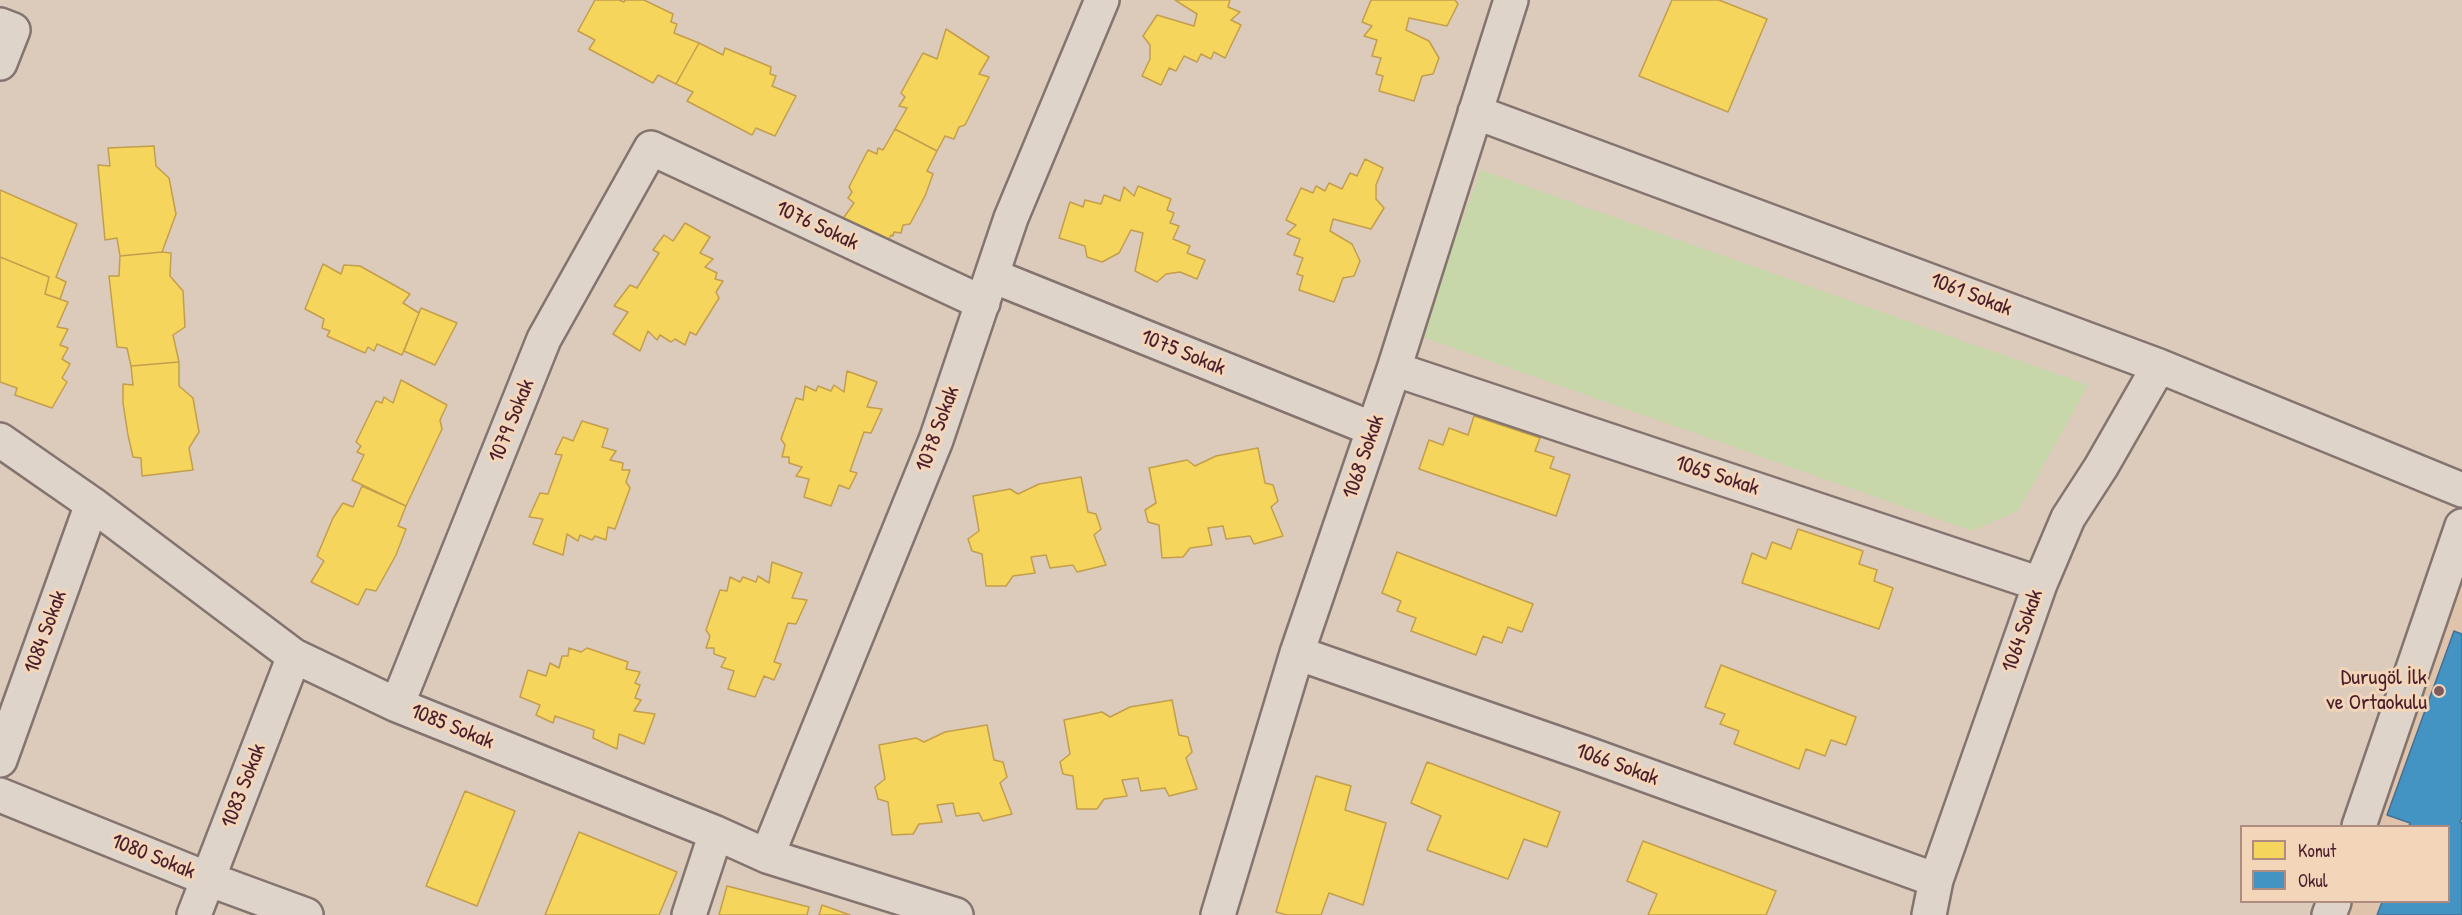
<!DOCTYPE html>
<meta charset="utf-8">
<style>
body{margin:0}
#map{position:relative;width:2462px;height:915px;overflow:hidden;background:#dccaba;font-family:"Patrick Hand",sans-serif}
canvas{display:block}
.legend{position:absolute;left:2240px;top:825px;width:210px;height:78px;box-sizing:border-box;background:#f3d5b9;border:2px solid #af8c80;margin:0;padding:8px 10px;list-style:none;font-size:18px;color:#4a1f2b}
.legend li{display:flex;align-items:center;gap:12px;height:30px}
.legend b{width:30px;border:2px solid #af8c80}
</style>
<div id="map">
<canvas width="2462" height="915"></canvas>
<ul class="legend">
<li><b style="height:16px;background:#f6d55c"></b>Konut</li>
<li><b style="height:16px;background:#4393c3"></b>Okul</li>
</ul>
</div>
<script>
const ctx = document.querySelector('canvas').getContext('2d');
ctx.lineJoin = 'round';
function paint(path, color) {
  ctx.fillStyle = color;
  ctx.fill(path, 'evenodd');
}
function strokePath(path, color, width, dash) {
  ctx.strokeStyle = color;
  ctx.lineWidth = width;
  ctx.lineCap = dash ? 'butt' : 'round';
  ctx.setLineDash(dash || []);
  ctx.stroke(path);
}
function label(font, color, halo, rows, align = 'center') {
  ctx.font = font + ' "Patrick Hand",sans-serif';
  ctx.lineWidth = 6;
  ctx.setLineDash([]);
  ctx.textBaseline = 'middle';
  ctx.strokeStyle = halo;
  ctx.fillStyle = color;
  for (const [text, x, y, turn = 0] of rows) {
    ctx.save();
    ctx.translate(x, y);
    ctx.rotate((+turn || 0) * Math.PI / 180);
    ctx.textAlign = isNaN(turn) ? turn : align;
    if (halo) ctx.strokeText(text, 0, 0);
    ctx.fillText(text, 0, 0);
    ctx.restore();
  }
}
paint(new Path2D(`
 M 2462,555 L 2462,915 L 2340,915 L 2344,902 L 2448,902 L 2448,826 L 2370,826 Z`), '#dfc3ab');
paint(new Path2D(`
 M 1481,170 L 2088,385 L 2018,511 L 1972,531 L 1419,336 Z`), '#c8d7aa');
const homes = new Path2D(`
 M 595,0 L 619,0 L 624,2 L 625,0 L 644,0 L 673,14 L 671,22 L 677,24 L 674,33 L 699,43 L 676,84 L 658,75 L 653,83 L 589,49 L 595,40 L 578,31 Z
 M 1230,0 L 1228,7 L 1240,12 L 1231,20 L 1241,25 L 1225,58 L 1214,52 L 1211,59 L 1201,54 L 1197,62 L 1184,56 L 1176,71 L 1169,68 L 1161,85 L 1142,76 L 1150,59 L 1150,45 L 1143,36 L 1157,15 L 1194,26 L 1197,14 L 1175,0 Z
 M 1371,0 L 1455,0 L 1458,4 L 1447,26 L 1409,18 L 1406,30 L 1429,41 L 1439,58 L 1433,74 L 1422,76 L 1414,101 L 1379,91 L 1383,76 L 1376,74 L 1381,58 L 1372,56 L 1377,40 L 1364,36 L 1372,26 L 1362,22 Z
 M 1672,0 L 1719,0 L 1767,19 L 1728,112 L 1639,76 Z
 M 946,29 L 989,57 L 979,74 L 989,77 L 965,125 L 959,127 L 954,139 L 945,136 L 937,151 L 895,129 L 907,108 L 899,106 L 905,97 L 901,93 L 923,53 L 937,59 Z
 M 699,43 L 723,55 L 725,48 L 771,67 L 770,74 L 776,76 L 772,86 L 796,96 L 775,136 L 756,128 L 752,135 L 687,101 L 693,92 L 676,84 Z
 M 895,129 L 937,151 L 927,171 L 933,174 L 925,196 L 910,224 L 903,225 L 901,233 L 894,232 L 893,236 L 891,235 L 885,247 L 840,223 L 854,203 L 848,198 L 852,192 L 849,187 L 868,150 L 877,154 L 878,148 L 883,150 Z
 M 154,146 L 156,166 L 169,178 L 176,214 L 162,252 L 120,256 L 117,238 L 105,240 L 98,165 L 110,166 L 108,148 Z
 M 1365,159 L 1383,168 L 1376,185 L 1376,199 L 1384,208 L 1371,229 L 1333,219 L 1330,231 L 1352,244 L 1360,261 L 1354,276 L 1343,278 L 1334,302 L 1299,290 L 1303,276 L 1297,274 L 1303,258 L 1294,255 L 1300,239 L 1287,234 L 1296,225 L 1286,220 L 1301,188 L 1313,193 L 1316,186 L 1325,191 L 1329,183 L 1342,189 L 1350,173 L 1357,176 Z
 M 1138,186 L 1171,199 L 1167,210 L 1174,213 L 1170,223 L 1179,226 L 1173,239 L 1190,246 L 1187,253 L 1205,260 L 1197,279 L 1180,272 L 1166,274 L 1157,282 L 1135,271 L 1143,233 L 1131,230 L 1119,253 L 1102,262 L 1087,257 L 1085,246 L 1059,238 L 1070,202 L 1083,207 L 1085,200 L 1101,204 L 1104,195 L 1120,201 L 1124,187 L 1134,196 Z
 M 0,190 L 77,224 L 56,277 L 66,282 L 60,299 L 45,294 L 49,277 L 0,257 Z
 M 685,223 L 710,237 L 700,253 L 713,259 L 705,267 L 717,273 L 715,279 L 723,281 L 716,292 L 719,298 L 696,335 L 690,332 L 685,345 L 675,339 L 671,342 L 660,335 L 657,340 L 648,331 L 640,351 L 613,334 L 628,312 L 614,306 L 630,285 L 637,288 L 659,253 L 653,250 L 664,235 L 673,241 Z
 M 162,252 L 171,253 L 170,276 L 183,291 L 185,327 L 173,335 L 179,362 L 131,366 L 127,348 L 117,347 L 109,276 L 119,276 L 120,256 Z
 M 0,257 L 49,277 L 45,294 L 68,302 L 57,327 L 68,329 L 60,345 L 68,348 L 62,359 L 70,364 L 62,378 L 67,382 L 52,408 L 15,395 L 17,388 L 0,382 Z
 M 323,264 L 341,274 L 344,265 L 360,266 L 410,294 L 403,303 L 419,313 L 402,355 L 377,344 L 374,351 L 368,347 L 365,353 L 327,336 L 330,331 L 322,328 L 324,319 L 305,309 Z
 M 421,308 L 457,323 L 435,365 L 404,351 Z
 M 179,362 L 179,386 L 193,398 L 199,432 L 189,448 L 193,470 L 142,476 L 141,458 L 133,457 L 128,435 L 123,403 L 123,384 L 133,385 L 131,366 Z
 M 847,371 L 877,382 L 867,407 L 882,409 L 871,433 L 864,432 L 850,471 L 857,473 L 849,489 L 839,485 L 831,506 L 804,497 L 809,479 L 796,476 L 802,467 L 789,463 L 789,457 L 782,457 L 785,445 L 781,439 L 796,398 L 803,400 L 805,386 L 816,391 L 818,386 L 831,391 L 834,385 L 844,392 Z
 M 401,380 L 447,405 L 440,420 L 442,429 L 406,506 L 352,480 L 364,455 L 357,452 L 361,446 L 356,442 L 376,401 L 382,403 L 384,397 L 393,403 Z
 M 1474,416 L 1540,438 L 1535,451 L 1554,457 L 1550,468 L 1570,475 L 1556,516 L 1419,469 L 1429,440 L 1443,445 L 1449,428 L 1468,435 Z
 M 582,421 L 608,429 L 602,447 L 616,451 L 610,460 L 623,463 L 622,470 L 630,470 L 626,482 L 630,488 L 615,529 L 608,527 L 606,540 L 595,536 L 592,540 L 580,535 L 578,541 L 567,534 L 563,555 L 533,544 L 543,519 L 529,517 L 540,493 L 548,494 L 562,455 L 555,454 L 563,437 L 573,441 Z
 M 1258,448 L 1265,483 L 1273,485 L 1278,501 L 1271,507 L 1283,536 L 1254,544 L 1250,536 L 1226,539 L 1223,526 L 1208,528 L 1212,545 L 1190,548 L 1183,557 L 1162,558 L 1159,525 L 1148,522 L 1145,510 L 1156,503 L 1149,468 L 1187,460 L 1195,466 L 1216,456 Z
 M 1081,477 L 1088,512 L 1096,514 L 1101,529 L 1094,535 L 1106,565 L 1077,572 L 1073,565 L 1050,568 L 1046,555 L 1031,557 L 1035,573 L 1013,576 L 1006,586 L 986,586 L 982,554 L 972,551 L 968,539 L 979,531 L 973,496 L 1010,489 L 1018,494 L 1039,484 Z
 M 362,486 L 406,506 L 398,526 L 406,529 L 396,555 L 376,591 L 366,589 L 358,605 L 311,582 L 324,561 L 317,556 L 333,518 L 343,503 L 353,507 Z
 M 1798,529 L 1863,551 L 1859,564 L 1877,570 L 1874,581 L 1893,588 L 1879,629 L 1742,583 L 1752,553 L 1766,559 L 1772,542 L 1791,549 Z
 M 1397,552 L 1533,604 L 1522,632 L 1508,627 L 1502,643 L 1483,636 L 1476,655 L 1411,631 L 1416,618 L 1397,611 L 1401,601 L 1382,593 Z
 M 772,562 L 802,573 L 792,598 L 807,600 L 796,624 L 788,623 L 774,662 L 781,664 L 774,680 L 764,676 L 755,697 L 728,689 L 734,671 L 721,667 L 726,658 L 714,654 L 714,648 L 706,648 L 710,636 L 706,630 L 720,590 L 727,591 L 730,577 L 740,582 L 743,577 L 756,582 L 758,576 L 769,583 Z
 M 569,648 L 581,652 L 587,648 L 628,662 L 626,669 L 640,672 L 635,683 L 640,685 L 635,698 L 641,700 L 634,711 L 655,714 L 644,744 L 619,734 L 617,749 L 593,738 L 594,730 L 555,716 L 553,723 L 536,715 L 540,705 L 520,697 L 528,670 L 546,676 L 550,663 L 559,668 L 562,656 L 568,656 Z
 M 1721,665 L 1856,717 L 1846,745 L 1831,740 L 1825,756 L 1806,749 L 1799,769 L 1734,744 L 1739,731 L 1720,724 L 1725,714 L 1705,707 Z
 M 1172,700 L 1179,735 L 1188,737 L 1192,752 L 1186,758 L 1197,789 L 1169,796 L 1165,788 L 1141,791 L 1138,778 L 1122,780 L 1127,796 L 1104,799 L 1097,809 L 1077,809 L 1073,776 L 1063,774 L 1060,762 L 1070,754 L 1064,720 L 1102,712 L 1110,717 L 1130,707 Z
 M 987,725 L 994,760 L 1003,762 L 1007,777 L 1000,783 L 1012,814 L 983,821 L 979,813 L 956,816 L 953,803 L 937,805 L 942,822 L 919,824 L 913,834 L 892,835 L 888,802 L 878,799 L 875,787 L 885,779 L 879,745 L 916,738 L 924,742 L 945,732 Z
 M 1427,762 L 1560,812 L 1547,847 L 1524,839 L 1508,879 L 1427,850 L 1441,816 L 1411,803 Z
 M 1316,776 L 1351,786 L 1345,810 L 1386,823 L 1363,905 L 1329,893 L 1321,915 L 1287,915 L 1276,912 Z
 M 465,791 L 515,811 L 477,906 L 426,886 Z
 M 579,832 L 677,872 L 659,915 L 545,915 Z
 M 1643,841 L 1776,891 L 1766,915 L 1648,915 L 1657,894 L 1627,881 Z
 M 727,886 L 809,907 L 807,915 L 719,915 Z
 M 822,905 L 850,915 L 819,915 Z`);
paint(homes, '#f6d55c');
strokePath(homes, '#c29e4d', 1.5);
const schools = new Path2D(`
 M 2454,631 L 2462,634 L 2462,817 L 2460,822 L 2462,823 L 2462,915 L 2377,915 L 2382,902 L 2448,902 L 2448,826 L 2409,826 L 2410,823 L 2387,815 Z`);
paint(schools, '#4393c3');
strokePath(schools, '#457095', 1.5);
const minor = new Path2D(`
 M 0,25 L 13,30 L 0,63
 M 1475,112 L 2159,366 L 2462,490
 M 993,276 L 1373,429
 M 1394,369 L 2040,584
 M 0,440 L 92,504 L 294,656 L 397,705 L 716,833 L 767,856 L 956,915
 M 1297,653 L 1585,753 L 1936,880
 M 397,705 L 544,339 L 651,148 L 983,303
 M 0,760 L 92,504
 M 0,795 L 208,879 L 306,915
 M 2359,826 L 2462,526
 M 767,856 L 936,440 L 1011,218 L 1102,0
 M 194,915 L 294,656
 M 689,915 L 716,833
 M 1218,915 L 1297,653 L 1394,369 L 1511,0
 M 1929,915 L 1936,880 L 2040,584 L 2068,518 L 2101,467 L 2159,366
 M 2329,915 L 2334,902`);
strokePath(minor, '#84746f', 38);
strokePath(minor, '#dfd4c9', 33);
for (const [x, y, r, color] of [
 [2439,691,6,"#7d5b5d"]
]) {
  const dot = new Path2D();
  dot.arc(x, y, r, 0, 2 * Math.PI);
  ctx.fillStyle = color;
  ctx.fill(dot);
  strokePath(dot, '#f3d5b9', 2);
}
label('22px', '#4a1f2b', '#f3d5b9', [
 ["1076 Sokak",817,226,25],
 ["1061 Sokak",1971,295,21],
 ["1075 Sokak",1183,353,22],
 ["1079 Sokak",512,421,-68],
 ["1078 Sokak",938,429,-70],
 ["1068 Sokak",1364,457,-71],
 ["1065 Sokak",1717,476,18],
 ["1064 Sokak",2023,631,-71],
 ["1084 Sokak",46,632,-70],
 ["1085 Sokak",452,727,22],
 ["1066 Sokak",1617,765,20],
 ["1083 Sokak",244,786,-69],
 ["1080 Sokak",153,857,22]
]);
label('22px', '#4a1f2b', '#f3d5b9', [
 ["Durugöl İlk",2427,678],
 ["ve Ortaokulu",2427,703]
], 'right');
</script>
